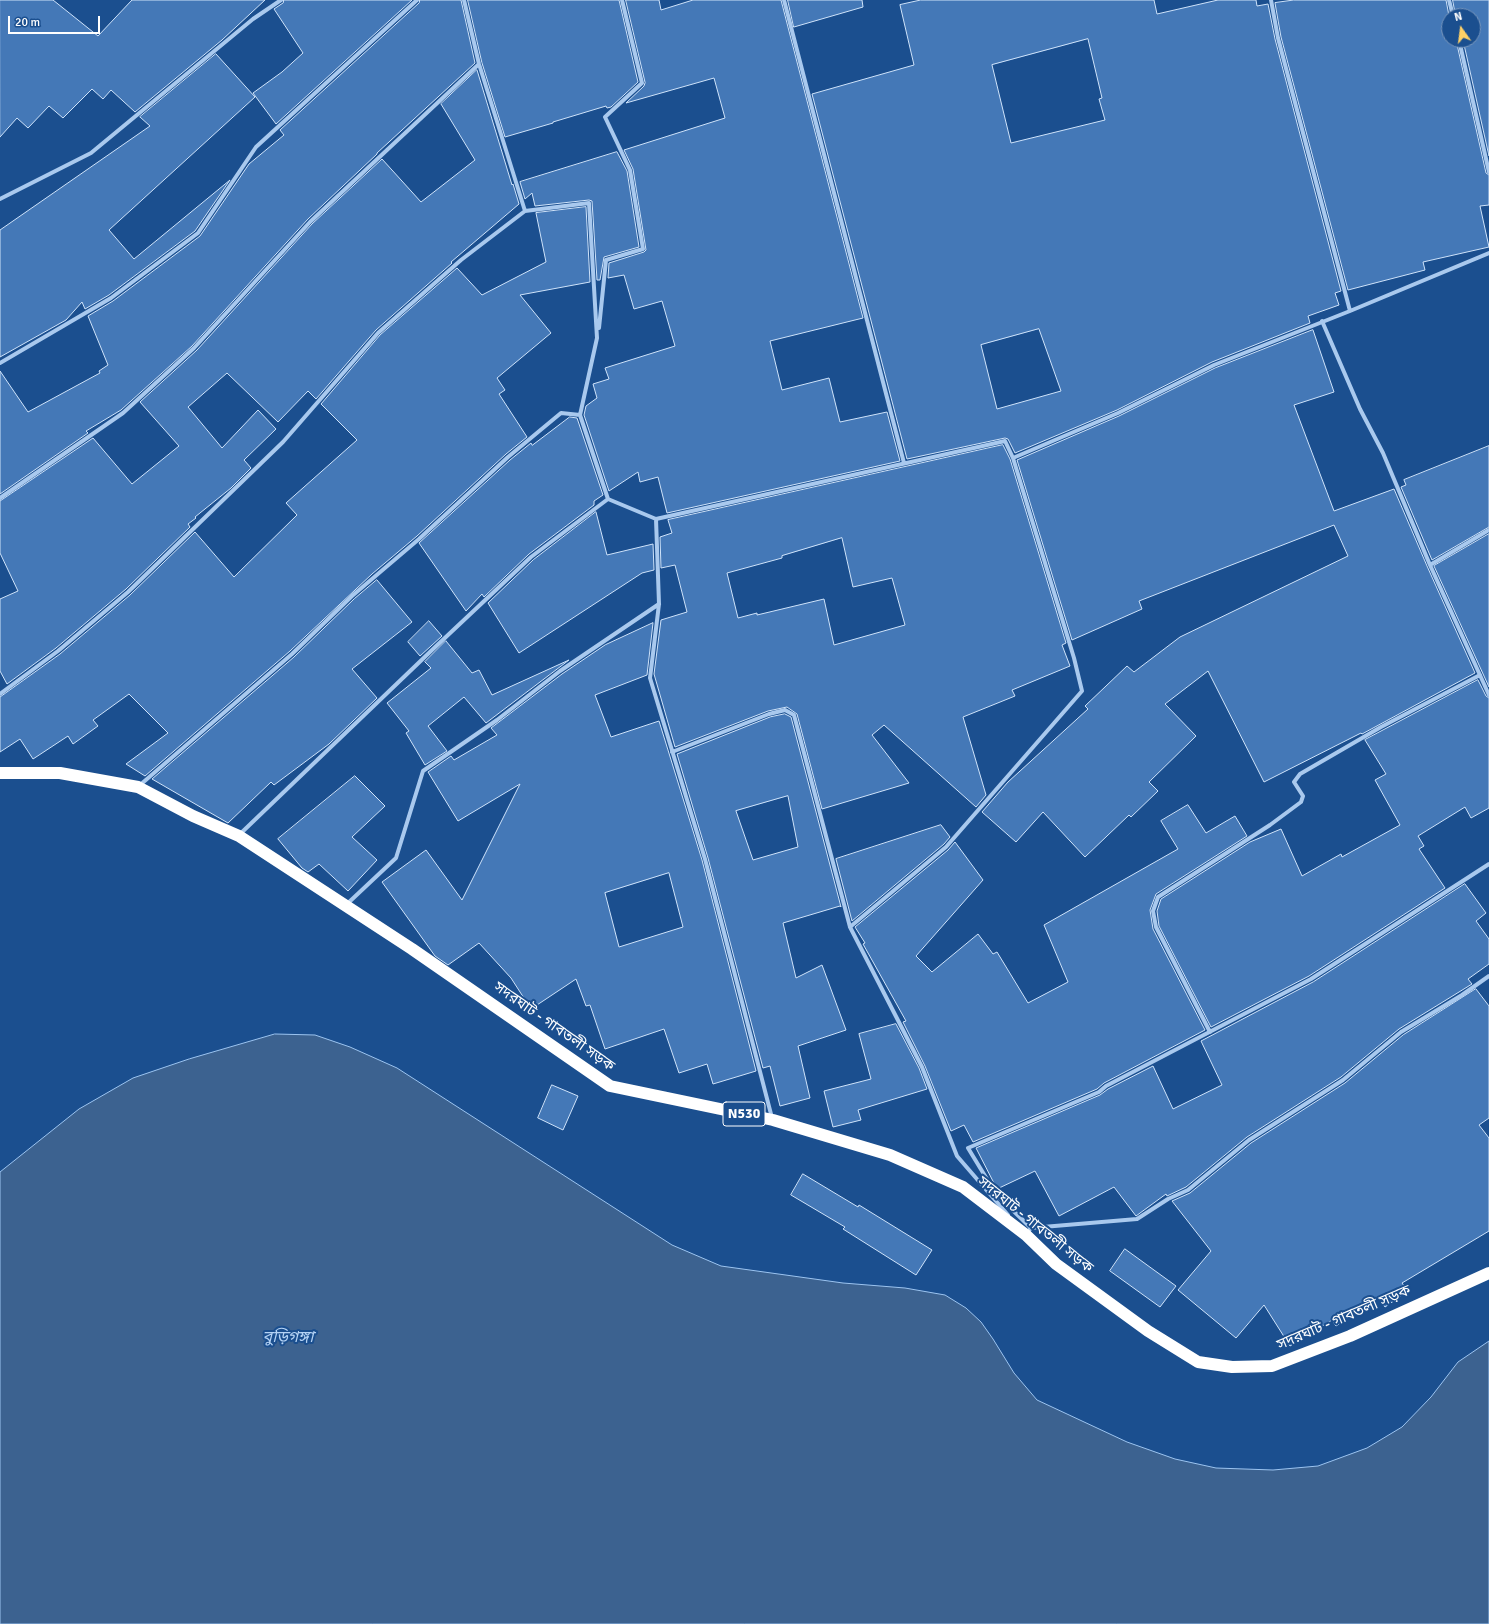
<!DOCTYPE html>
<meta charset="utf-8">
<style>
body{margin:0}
#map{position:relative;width:1489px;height:1624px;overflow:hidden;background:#1b4f8f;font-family:Signika,sans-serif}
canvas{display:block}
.north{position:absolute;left:1441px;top:8px;width:40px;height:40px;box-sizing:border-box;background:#1b4f8f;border:1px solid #7695bc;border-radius:50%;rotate:346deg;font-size:11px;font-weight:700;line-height:16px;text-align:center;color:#fff}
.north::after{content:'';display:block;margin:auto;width:14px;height:18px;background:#ffd166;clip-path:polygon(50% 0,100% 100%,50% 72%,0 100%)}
.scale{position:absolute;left:8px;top:16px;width:92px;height:18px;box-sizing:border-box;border:2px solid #fff;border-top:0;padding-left:5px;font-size:12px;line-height:14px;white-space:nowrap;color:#fff;-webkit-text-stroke:3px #1b4f8f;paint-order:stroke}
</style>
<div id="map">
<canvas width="1489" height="1624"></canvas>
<div class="north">N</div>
<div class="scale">20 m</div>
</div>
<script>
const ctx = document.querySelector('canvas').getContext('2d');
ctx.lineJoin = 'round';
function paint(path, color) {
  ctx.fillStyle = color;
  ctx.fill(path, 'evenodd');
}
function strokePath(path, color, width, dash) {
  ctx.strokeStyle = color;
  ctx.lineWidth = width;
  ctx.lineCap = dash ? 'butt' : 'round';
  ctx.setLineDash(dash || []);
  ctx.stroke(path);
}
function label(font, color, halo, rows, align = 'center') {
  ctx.font = font + ' Signika,"Noto Sans Bengali",sans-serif';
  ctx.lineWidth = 4;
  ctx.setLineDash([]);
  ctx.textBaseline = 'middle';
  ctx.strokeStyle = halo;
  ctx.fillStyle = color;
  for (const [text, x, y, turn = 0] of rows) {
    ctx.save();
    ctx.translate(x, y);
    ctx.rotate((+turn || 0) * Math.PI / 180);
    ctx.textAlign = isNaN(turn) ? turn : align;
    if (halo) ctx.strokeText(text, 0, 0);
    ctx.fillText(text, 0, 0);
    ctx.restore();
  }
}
const water = new Path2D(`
 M 275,1034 L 315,1035 L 350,1047 L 397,1068 L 672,1245 L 721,1266 L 843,1283 L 905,1288 L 945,1295 L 966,1308 L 981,1322 L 993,1339 L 1014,1373 L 1037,1400 L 1127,1442 L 1175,1459 L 1216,1468 L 1273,1470 L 1318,1466 L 1367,1448 L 1402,1427 L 1431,1397 L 1458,1362 L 1489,1341 L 1489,1624 L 0,1624 L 0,1172 L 79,1109 L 133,1078 L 189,1059 Z`);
paint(water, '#3c6290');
strokePath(water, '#9cc4f0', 1);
const building = new Path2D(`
 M 0,0 L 53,0 L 98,36 L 132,0 L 265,0 L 222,40 L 135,112 L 111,90 L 103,99 L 92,89 L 63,118 L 49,106 L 28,128 L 17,118 L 0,137 Z
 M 284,0 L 412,0 L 276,124 L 253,93 L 282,72 L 303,53 L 274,9 L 283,3 Z
 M 420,0 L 461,0 L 475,63 L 377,153 L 377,154 L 308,219 L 192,346 L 121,410 L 86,431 L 88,433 L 0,494 L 0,371 L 28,412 L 100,373 L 99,371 L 108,365 L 88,316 L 113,301 L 200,236 L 249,164 L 284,135 L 280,130 L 419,3 Z
 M 468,0 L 619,0 L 638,82 L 611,107 L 607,108 L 606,106 L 553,122 L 553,123 L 505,137 L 482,63 Z
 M 626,0 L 659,0 L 661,10 L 693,0 L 781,0 L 863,318 L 770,341 L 782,390 L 829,378 L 840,422 L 887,412 L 900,461 L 667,513 L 658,477 L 640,482 L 638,472 L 609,491 L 584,415 L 586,406 L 597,398 L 593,384 L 609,379 L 605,368 L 675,346 L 662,301 L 634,309 L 624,275 L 608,278 L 609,263 L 644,252 L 646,250 L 633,169 L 624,150 L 725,118 L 714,78 L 626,103 L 644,86 L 645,83 Z
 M 788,0 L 862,0 L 863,7 L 794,27 Z
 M 921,0 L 1154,0 L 1157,14 L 1218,0 L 1256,0 L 1257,6 L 1268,4 L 1275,39 L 1341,291 L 1335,293 L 1339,305 L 1308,316 L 1310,323 L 1212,362 L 1117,410 L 1015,453 L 1008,439 L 1005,438 L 907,459 L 812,94 L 914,65 L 900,5 ZM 1088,39 L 1102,98 L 1099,99 L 1105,120 L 1011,143 L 992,65 ZM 1039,329 L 1061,391 L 997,409 L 981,345 Z
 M 1294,0 L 1446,0 L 1449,16 L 1449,40 L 1456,40 L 1486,173 L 1489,175 L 1489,205 L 1480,206 L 1489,247 L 1423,262 L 1425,270 L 1348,290 L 1281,37 L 1275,3 Z
 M 1453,0 L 1489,0 L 1489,156 L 1463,40 L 1473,40 L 1473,16 L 1456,16 Z
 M 216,54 L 255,97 L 109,230 L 134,259 L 230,180 L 195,231 L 109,295 L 85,309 L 82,302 L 66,320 L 0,357 L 0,230 L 150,126 L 140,117 Z
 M 477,70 L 512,185 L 513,184 L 519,204 L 451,262 L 452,263 L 376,330 L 316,399 L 308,391 L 278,422 L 227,373 L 188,407 L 222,448 L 258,410 L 276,429 L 244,460 L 251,468 L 231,488 L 195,517 L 196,518 L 188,524 L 190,527 L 126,589 L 56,648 L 7,684 L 0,671 L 0,599 L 18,591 L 0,553 L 0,501 L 93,438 L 132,484 L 179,446 L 140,402 L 197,350 L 312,224 L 382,159 L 421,202 L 475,160 L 441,104 Z
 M 617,152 L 627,171 L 639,247 L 604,257 L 600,280 L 597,280 L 592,201 L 589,200 L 535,206 L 532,193 L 525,199 L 520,182 Z
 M 586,207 L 590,282 L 520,295 L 551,333 L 497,378 L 505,390 L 499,394 L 527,437 L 506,454 L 417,536 L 372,574 L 290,651 L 145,776 L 126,764 L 168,733 L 129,694 L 93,720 L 98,726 L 73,744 L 68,736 L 33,759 L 20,739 L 0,752 L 0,697 L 60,654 L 130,595 L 195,532 L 234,577 L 297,515 L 286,503 L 357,440 L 321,404 L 380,335 L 457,268 L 482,295 L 546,262 L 536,213 Z
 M 1313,330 L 1334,392 L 1294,405 L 1334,511 L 1394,489 L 1427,566 L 1475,673 L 1362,734 L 1361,733 L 1264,782 L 1208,671 L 1165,704 L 1196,736 L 1149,782 L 1158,791 L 1131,817 L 1129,815 L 1085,857 L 1043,812 L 1016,842 L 982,812 L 1008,782 L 1088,709 L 1085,706 L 1127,666 L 1134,672 L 1180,637 L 1348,556 L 1334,525 L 1139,601 L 1142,609 L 1072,640 L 1017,460 L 1119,416 L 1215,368 Z
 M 570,417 L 577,418 L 603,495 L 594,501 L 594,505 L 529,554 L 484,597 L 482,594 L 466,611 L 419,543 L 510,460 L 531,443 L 532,445 Z
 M 1003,445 L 1010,459 L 1066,643 L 1062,645 L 1070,666 L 1012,690 L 1015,696 L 963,717 L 986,795 L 976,807 L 884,725 L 872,735 L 909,783 L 822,809 L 797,714 L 787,707 L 768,711 L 675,747 L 654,674 L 661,620 L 687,612 L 675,565 L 661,568 L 660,537 L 672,533 L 668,520 ZM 842,538 L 853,587 L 892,578 L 905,625 L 834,645 L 824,599 L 757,615 L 757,613 L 738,618 L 727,573 L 782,558 L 782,556 Z
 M 1489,446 L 1489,527 L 1432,560 L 1401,487 L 1406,485 L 1404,480 Z
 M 596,512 L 607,555 L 653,544 L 654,570 L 642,573 L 519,653 L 488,603 L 533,560 Z
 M 1489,534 L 1489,687 L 1434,566 Z
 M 377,580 L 412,622 L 352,669 L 377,698 L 329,744 L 274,785 L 271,782 L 228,823 L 152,779 L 294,657 L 354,599 Z
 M 429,621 L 442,636 L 420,656 L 408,642 Z
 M 653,623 L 647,675 L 595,695 L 611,737 L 659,721 L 702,860 L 756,1071 L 713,1084 L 707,1064 L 679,1073 L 664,1029 L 605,1049 L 590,1005 L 586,1006 L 576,979 L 531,1009 L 511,978 L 479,943 L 448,965 L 435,956 L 382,882 L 426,850 L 462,900 L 520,784 L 458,821 L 428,772 L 451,756 L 454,760 L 497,735 L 491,728 L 562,674 L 605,645 ZM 669,873 L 683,927 L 619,947 L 605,893 Z
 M 446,641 L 472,673 L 479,670 L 492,695 L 569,660 L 486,723 L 464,697 L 428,726 L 447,751 L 425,765 L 406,733 L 409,731 L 387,703 L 431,668 L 425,662 Z
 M 1478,680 L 1486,696 L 1489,698 L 1489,808 L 1471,818 L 1465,807 L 1418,836 L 1424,846 L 1419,849 L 1445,888 L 1309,976 L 1211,1027 L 1159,926 L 1157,911 L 1161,899 L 1250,842 L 1281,829 L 1302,876 L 1341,854 L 1342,857 L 1400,825 L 1375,780 L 1386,774 L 1365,740 Z
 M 785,714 L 791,717 L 841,907 L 840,906 L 783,923 L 796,978 L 822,965 L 846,1030 L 798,1046 L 810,1098 L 780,1106 L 770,1066 L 763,1068 L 708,858 L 677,754 L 770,717 ZM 788,796 L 798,847 L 753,860 L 736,811 Z
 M 355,776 L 385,806 L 352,837 L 377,860 L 348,891 L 319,864 L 308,872 L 302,868 L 278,839 Z
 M 1188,805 L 1206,833 L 1235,816 L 1247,836 L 1156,894 L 1150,910 L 1153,929 L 1205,1030 L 1104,1083 L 1097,1089 L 973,1142 L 964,1125 L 951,1131 L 925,1066 L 903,1022 L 906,1021 L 863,944 L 865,943 L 855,927 L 948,850 L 955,842 L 983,880 L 916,956 L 932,972 L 978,934 L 993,954 L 997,952 L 1028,1003 L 1068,982 L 1044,925 L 1178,849 L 1161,821 Z
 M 941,825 L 950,837 L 944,844 L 852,921 L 836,859 Z
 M 1465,884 L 1486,913 L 1476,921 L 1489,939 L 1489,964 L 1468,979 L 1472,984 L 1399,1029 L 1341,1077 L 1247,1137 L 1186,1187 L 1167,1196 L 1166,1194 L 1136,1216 L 1114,1187 L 1059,1216 L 1035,1171 L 997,1189 L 976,1148 L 1100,1095 L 1108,1089 L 1153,1066 L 1173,1109 L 1222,1085 L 1201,1041 L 1313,982 Z
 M 1476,989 L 1489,1006 L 1489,1118 L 1479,1125 L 1489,1138 L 1489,1231 L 1402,1283 L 1408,1291 L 1385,1307 L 1378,1297 L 1336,1326 L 1332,1320 L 1290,1346 L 1264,1305 L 1236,1338 L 1178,1290 L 1211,1251 L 1172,1201 L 1190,1193 L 1251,1143 L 1345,1083 L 1403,1035 Z
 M 896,1024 L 919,1068 L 927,1089 L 858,1110 L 861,1120 L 833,1127 L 824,1091 L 871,1079 L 859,1034 Z
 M 552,1085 L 578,1096 L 563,1130 L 538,1118 Z
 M 803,1174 L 858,1207 L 859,1205 L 932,1250 L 916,1275 L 843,1229 L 845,1227 L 791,1195 Z
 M 1125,1249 L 1176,1286 L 1160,1307 L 1110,1271 Z`);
paint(building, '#4478b7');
strokePath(building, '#cfe3fa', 1);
strokePath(new Path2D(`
 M 464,0 L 479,64 L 525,211 L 589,203 L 597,338 L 580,415 L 608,499 L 656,519 L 659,604 L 650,678 L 705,859 L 772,1118
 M 784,0 L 904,463
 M 1449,0 L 1453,16
 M 1459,40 L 1489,172
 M 0,199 L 91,153 L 253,19 L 281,0
 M 1350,311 L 1489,253
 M 1322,321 L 1360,409 L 1383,453 L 1430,565 L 1489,695
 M 599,328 L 606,260 L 643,249 L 630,170 L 605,117 L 642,83 L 622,0
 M 0,363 L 111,298 L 198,233 L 256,147 L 417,0
 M 0,498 L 123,413 L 194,348 L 310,222 L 479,64
 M 656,519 L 1005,441 L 1013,458 L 1118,413 L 1214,365 L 1350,311 L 1278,38 L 1271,0
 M 1430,565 L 1489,530
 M 0,694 L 58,651 L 128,592 L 283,442 L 378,333 L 461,260 L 525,211
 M 672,752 L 769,714 L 785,710 L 794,715 L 850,927 L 922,1067 L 957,1156 L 1008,1215
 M 140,785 L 292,654 L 352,596 L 419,539 L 508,457 L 561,413 L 580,415
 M 239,835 L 431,651 L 531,557 L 608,499
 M 347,904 L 396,858 L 423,771 L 497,720 L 560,671 L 659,604
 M 850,927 L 946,847 L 1082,691 L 1074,658 L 1013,458
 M 1210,1032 L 1156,927 L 1153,911 L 1158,897 L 1270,825 L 1301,802 L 1303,796 L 1294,782 L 1300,774 L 1381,727 L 1480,675
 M 1031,1228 L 1137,1219 L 1168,1199 L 1188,1190 L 1249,1140 L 1343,1080 L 1401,1032 L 1462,995 L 1489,976
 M 1026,1234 L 1031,1228 L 996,1194 L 968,1148 L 1099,1092 L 1106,1086 L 1311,979 L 1489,864`), '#a9c9ee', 4);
strokePath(new Path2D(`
 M 0,773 L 60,773 L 138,787 L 193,816 L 239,836 L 412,949 L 610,1086 L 773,1120 L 890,1155 L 963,1187 L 1026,1235 L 1056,1264 L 1148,1331 L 1198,1362 L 1232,1367 L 1272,1366 L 1350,1336 L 1489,1273`), '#fff', 12);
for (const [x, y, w] of [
 [744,1114,42]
]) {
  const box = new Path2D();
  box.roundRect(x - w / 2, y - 12, w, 24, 3);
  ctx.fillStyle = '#1b4f8f';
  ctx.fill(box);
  strokePath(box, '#fff', 1);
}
label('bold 14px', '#fff', null, [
 ["N530",744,1114]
]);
label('15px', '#fff', '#1b4f8f', [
 ["সদরঘাট - গাবতলী সড়ক",554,1027,35],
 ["সদরঘাট - গাবতলী সড়ক",1035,1225,39],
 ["সদরঘাট - গাবতলী সড়ক",1344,1318,-23]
]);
label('italic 16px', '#b5d3f5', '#1b4f8f', [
 ["বুড়িগঙ্গা",288,1338]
]);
</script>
